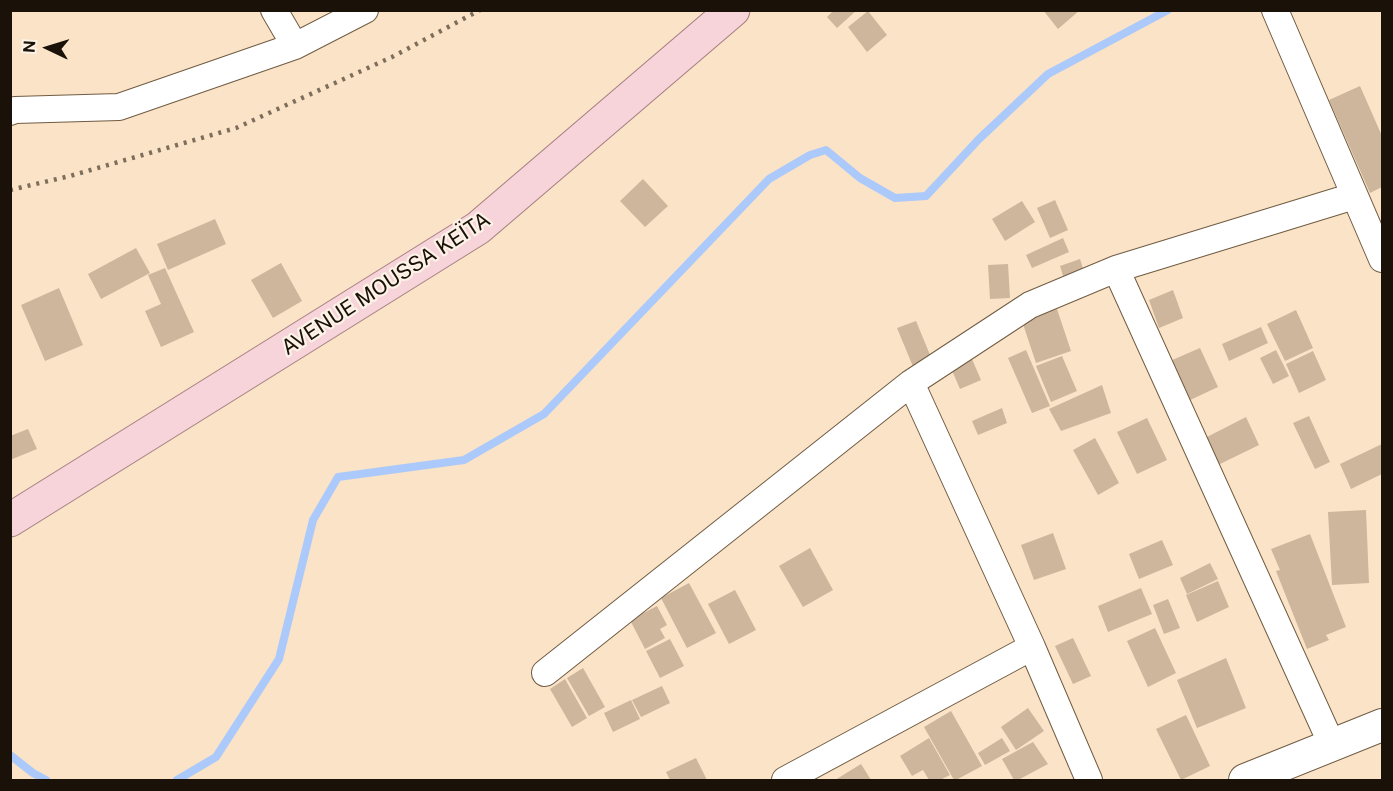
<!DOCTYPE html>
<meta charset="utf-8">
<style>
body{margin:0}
#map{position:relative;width:1393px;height:791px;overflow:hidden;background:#fae3c6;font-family:"Public Sans",sans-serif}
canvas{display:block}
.frame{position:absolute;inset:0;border:12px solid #1a1208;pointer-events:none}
.north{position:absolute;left:18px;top:18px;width:60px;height:60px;-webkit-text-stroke:4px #fcf2e7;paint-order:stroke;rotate:274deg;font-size:16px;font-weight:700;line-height:24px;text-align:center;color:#1a1208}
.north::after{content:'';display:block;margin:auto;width:21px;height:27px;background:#1a1208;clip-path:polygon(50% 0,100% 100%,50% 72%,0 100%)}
</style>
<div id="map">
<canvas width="1393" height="791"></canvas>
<div class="frame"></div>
<div class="north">N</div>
</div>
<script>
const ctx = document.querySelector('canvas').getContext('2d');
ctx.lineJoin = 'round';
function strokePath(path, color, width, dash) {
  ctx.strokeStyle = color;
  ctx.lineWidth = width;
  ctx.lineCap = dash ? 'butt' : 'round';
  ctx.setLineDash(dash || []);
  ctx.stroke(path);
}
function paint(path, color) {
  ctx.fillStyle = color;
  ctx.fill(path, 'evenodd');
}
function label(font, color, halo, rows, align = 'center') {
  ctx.font = font + ' "Public Sans",sans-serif';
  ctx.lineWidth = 4.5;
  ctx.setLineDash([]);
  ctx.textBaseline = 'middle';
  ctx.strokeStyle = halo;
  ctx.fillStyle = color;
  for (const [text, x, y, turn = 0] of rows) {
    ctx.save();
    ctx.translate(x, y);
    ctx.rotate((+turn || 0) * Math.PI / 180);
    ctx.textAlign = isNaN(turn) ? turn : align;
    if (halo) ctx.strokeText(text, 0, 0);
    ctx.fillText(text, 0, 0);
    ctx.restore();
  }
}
strokePath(new Path2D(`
 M 10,755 L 33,773 L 46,780
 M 177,780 L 216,757 L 279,659 L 313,520 L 338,477 L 464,460 L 544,414 L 769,179 L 810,155 L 826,150 L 860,178 L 895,198 L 926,196 L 979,139 L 1048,74 L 1168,10`), '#abcafb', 8);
paint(new Path2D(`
 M 834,10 L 857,10 L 837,28 L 827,17 Z
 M 1043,10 L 1080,10 L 1058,29 Z
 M 868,11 L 887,35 L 867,52 L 848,27 Z
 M 1360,86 L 1382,136 L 1382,187 L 1370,193 L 1329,100 Z
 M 643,179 L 668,206 L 645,227 L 620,201 Z
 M 1055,200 L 1068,230 L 1050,238 L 1037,208 Z
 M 1022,201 L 1035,222 L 1005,241 L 992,219 Z
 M 215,219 L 226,244 L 168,270 L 157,244 Z
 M 1063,238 L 1069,252 L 1032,268 L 1026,255 Z
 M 136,248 L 150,273 L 101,299 L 88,274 Z
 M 1080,259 L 1085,275 L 1065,282 L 1060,266 Z
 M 281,263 L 302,301 L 273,318 L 251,280 Z
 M 1008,264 L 1010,298 L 990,299 L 988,265 Z
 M 165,268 L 194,332 L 161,347 L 145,311 L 161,304 L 148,275 Z
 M 59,288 L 83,345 L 45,361 L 21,305 Z
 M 1173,290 L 1183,318 L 1159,328 L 1149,300 Z
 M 1056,306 L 1071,351 L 1036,363 L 1021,318 Z
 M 1296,310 L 1313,348 L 1285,361 L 1267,324 Z
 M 916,321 L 933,362 L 914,369 L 897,328 Z
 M 1261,327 L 1268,343 L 1229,361 L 1222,344 Z
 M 1200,348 L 1218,387 L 1188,401 L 1170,361 Z
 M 1026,350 L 1050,406 L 1032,413 L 1008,358 Z
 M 1276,350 L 1289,376 L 1273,384 L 1260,358 Z
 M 1313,351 L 1326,380 L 1299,393 L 1286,364 Z
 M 969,352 L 981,380 L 960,389 L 948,361 Z
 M 1062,356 L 1077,391 L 1051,402 L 1036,366 Z
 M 1102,385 L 1111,413 L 1061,431 L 1049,409 Z
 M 1002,408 L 1007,423 L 978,435 L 972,421 Z
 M 1309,416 L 1330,462 L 1315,469 L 1293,423 Z
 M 1246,417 L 1259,445 L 1218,465 L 1205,438 Z
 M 1147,418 L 1167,460 L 1137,474 L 1117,432 Z
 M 28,429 L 37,449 L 10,460 L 10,436 Z
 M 1095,438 L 1119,483 L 1098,495 L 1073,450 Z
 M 1382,444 L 1382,474 L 1351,489 L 1340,464 Z
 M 1366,510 L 1369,583 L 1332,585 L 1328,512 Z
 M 1053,533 L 1066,569 L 1034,580 L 1021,545 Z
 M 1310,534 L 1346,627 L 1326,635 L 1329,640 L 1307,649 L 1276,571 L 1280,570 L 1271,549 Z
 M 1162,540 L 1173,565 L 1139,579 L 1129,554 Z
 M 810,548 L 833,590 L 803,607 L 779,566 Z
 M 1210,563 L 1218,579 L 1187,594 L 1180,578 Z
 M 1218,581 L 1229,607 L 1197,622 L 1186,595 Z
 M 689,583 L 716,633 L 687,648 L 661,598 Z
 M 1141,588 L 1152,614 L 1108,632 L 1098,606 Z
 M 735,590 L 756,630 L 729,644 L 708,604 Z
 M 1168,599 L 1180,628 L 1164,634 L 1153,605 Z
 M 657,606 L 667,625 L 660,629 L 665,638 L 645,649 L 630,620 Z
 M 1155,628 L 1176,673 L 1148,687 L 1127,641 Z
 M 1073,638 L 1091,676 L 1073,684 L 1055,646 Z
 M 670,639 L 684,666 L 660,678 L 646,651 Z
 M 1226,658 L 1246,708 L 1197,728 L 1177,680 Z
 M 583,668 L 605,707 L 589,716 L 567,678 Z
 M 565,679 L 587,718 L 572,727 L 550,689 Z
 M 662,686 L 670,703 L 641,717 L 632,700 Z
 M 631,700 L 640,719 L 613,732 L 604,713 Z
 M 1028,708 L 1044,731 L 1016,750 L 1001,727 Z
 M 951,711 L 982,766 L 956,780 L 954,780 L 924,727 Z
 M 1186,715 L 1210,766 L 1181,780 L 1156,729 Z
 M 929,738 L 950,775 L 940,780 L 929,780 L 923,770 L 912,776 L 900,756 Z
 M 1002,738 L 1010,751 L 985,765 L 978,753 Z
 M 1033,742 L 1048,764 L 1018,780 L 1014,780 L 1002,759 Z
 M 696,758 L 707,780 L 670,780 L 666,772 Z
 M 861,764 L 871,780 L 835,780 Z`), '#cdb69b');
const minor = new Path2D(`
 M 274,10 L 295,46
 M 1275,10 L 1382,259
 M 10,112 L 15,110 L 119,107 L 295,46 L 365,10
 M 1116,269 L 1332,745
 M 911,383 L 1032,647 L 1089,780
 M 545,673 L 911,383 L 1030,305 L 1116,269 L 1354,196
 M 785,780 L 1032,647`);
const tertiary = new Path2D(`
 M 1245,780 L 1382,725`);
const primary = new Path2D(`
 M 10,520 L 478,228 L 733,10`);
strokePath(minor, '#705c43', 28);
strokePath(tertiary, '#705c43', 34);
strokePath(primary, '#a57e81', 35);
strokePath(minor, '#fff', 26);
strokePath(tertiary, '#fff', 32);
strokePath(primary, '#f6d4da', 33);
strokePath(new Path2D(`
 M 10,190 L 70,176 L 236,128 L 392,57 L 480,10`), '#7c6e5b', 4.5, [3, 6]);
label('21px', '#1a1208', '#fcf2e7', [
 ["AVENUE MOUSSA KEÏTA",386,284,-33]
]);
</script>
